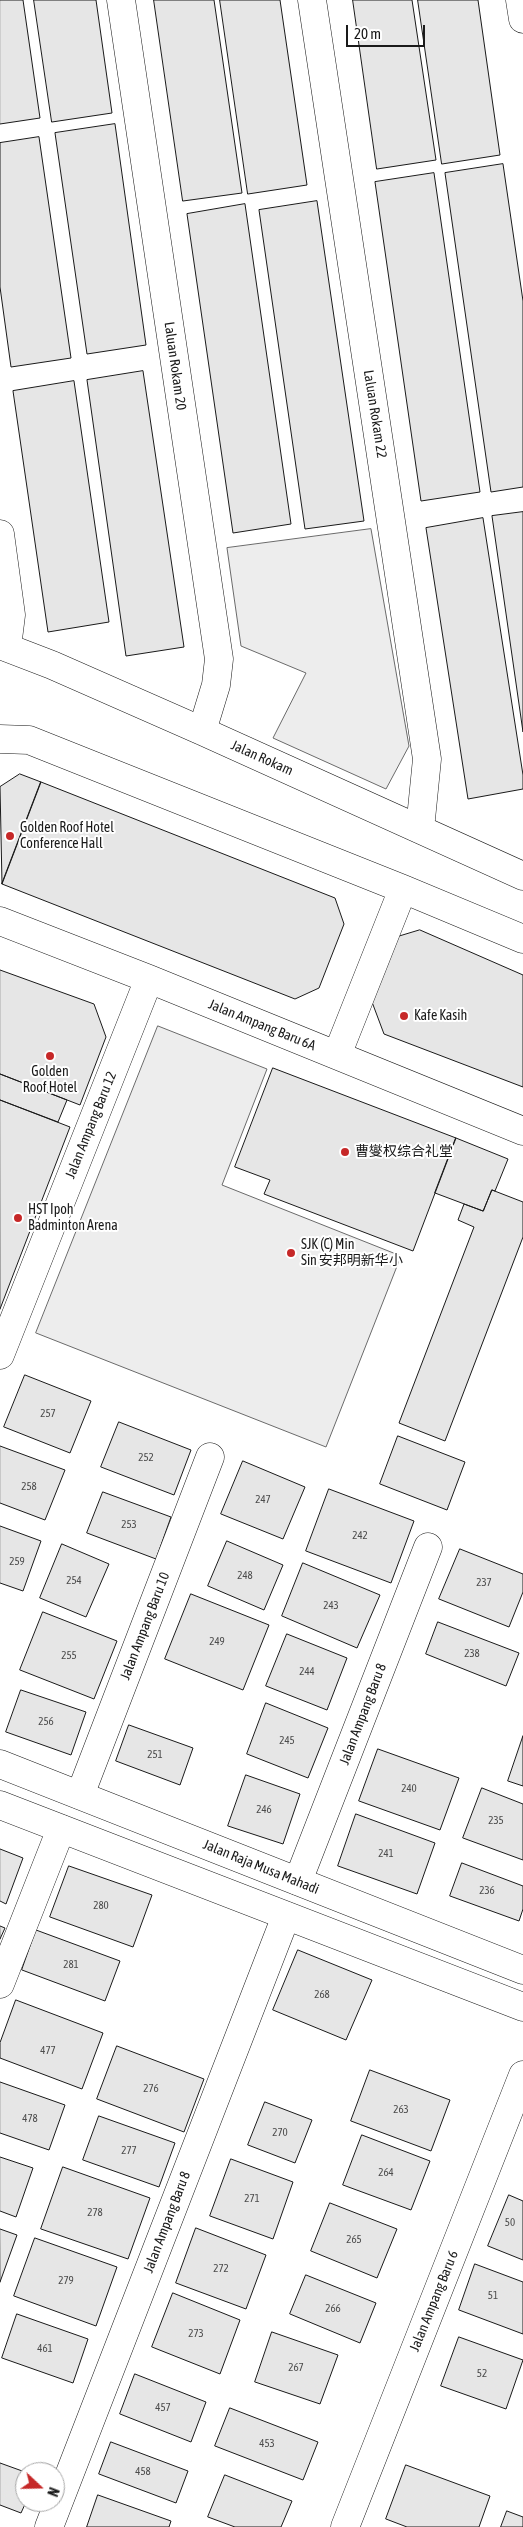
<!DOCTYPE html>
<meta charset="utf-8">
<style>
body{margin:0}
#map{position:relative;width:523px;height:2527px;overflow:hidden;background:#fff;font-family:"Asap Condensed",sans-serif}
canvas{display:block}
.north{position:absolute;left:15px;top:2462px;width:50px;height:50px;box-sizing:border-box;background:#fff;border:1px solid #a3a3a3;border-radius:50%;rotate:111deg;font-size:14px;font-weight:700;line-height:20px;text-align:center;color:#1a1a1a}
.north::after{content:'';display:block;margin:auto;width:18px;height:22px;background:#c62828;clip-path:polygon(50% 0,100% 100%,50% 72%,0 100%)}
.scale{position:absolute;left:346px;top:25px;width:79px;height:22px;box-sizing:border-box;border:2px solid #1a1a1a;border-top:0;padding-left:6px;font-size:15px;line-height:18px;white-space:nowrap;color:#1a1a1a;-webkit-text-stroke:4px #fff;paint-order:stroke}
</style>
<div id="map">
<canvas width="523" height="2527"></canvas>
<div class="north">N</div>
<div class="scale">20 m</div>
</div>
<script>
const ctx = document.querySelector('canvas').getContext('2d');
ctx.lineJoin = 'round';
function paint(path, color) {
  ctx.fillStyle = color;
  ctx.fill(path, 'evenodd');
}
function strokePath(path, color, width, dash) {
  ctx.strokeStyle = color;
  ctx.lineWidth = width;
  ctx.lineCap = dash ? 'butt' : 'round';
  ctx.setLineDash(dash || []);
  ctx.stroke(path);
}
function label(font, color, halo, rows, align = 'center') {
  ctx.font = font + ' "Asap Condensed","Noto Sans SC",sans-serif';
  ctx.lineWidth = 4;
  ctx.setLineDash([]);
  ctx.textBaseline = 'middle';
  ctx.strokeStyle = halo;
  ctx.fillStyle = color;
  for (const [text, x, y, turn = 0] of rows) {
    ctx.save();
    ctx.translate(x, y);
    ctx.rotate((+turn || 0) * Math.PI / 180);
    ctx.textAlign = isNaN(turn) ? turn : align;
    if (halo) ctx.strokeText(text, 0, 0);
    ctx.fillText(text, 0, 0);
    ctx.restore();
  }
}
const built = new Path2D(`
 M 371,529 L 409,746 L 386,789 L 273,738 L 306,673 L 241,646 L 227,548 Z
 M 158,1026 L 267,1069 L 222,1185 L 401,1256 L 326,1447 L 36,1333 Z`);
paint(built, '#ededed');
strokePath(built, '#6a6a6a', 1);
const building = new Path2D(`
 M 0,0 L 23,0 L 40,118 L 0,124 Z
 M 34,0 L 96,0 L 112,113 L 52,122 Z
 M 154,0 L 214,0 L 242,193 L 183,201 Z
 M 220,0 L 280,0 L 307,185 L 248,194 Z
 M 353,0 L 412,0 L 436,160 L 377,169 Z
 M 418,0 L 478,0 L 500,155 L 442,164 Z
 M 115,124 L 146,345 L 87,354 L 55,133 Z
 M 39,137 L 71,358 L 11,367 L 0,287 L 0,143 Z
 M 503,164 L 523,301 L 523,487 L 491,492 L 445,173 Z
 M 434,173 L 480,492 L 421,501 L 375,182 Z
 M 317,201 L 364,521 L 305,529 L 259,210 Z
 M 245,204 L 291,524 L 233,533 L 187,214 Z
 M 143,371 L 184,647 L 126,656 L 87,380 Z
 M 74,381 L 109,622 L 48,632 L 13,391 Z
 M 523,512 L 523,732 L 492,516 Z
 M 483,518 L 523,775 L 523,789 L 468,799 L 426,528 Z
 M 20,774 L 41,782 L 2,884 L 0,787 Z
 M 41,782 L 335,898 L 344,924 L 319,988 L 295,999 L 2,884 Z
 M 420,930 L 523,975 L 523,1087 L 384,1034 L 372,1002 L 397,937 Z
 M 0,970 L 94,1004 L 106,1037 L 80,1105 L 0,1074 Z
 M 273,1068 L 456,1138 L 413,1251 L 264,1194 L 270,1180 L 235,1167 Z
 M 0,1074 L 67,1100 L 58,1122 L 0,1100 Z
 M 0,1100 L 70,1127 L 0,1309 Z
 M 456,1138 L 508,1159 L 495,1191 L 492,1190 L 483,1211 L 435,1193 Z
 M 492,1190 L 523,1202 L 523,1237 L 445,1441 L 399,1423 L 474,1227 L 458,1220 L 464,1204 L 483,1211 Z
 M 25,1375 L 91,1401 L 70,1453 L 4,1427 Z
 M 119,1422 L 191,1450 L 174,1495 L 101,1467 Z
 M 398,1436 L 465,1462 L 447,1510 L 380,1484 Z
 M 0,1446 L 65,1470 L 45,1520 L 0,1503 Z
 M 243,1461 L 305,1487 L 283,1539 L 221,1514 Z
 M 329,1489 L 414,1521 L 391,1583 L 306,1551 Z
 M 103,1492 L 171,1517 L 156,1559 L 87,1533 Z
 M 0,1526 L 41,1541 L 23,1591 L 0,1583 Z
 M 227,1541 L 283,1565 L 264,1610 L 208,1586 Z
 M 62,1544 L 109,1564 L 86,1617 L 40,1598 Z
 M 460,1549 L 523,1574 L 523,1592 L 509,1627 L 439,1599 Z
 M 303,1563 L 380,1595 L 357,1648 L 282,1616 Z
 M 191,1594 L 269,1625 L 243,1690 L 165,1659 Z
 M 43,1612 L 117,1641 L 94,1699 L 20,1670 Z
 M 438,1622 L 519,1653 L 506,1686 L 426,1654 Z
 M 287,1634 L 347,1658 L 327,1710 L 266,1686 Z
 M 21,1690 L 86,1712 L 71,1755 L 6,1732 Z
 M 266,1703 L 328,1728 L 308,1778 L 247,1754 Z
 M 129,1725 L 193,1748 L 180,1785 L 116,1761 Z
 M 523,1736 L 523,1786 L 508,1781 Z
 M 378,1749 L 459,1778 L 440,1830 L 359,1801 Z
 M 246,1775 L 300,1794 L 283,1844 L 228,1826 Z
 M 482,1788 L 523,1804 L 523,1860 L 463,1838 Z
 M 356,1814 L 435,1843 L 417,1894 L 338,1866 Z
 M 0,1849 L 23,1858 L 6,1904 L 0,1901 Z
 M 462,1863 L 523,1886 L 523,1909 L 519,1921 L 450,1896 Z
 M 69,1866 L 152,1895 L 133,1947 L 50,1917 Z
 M 0,1926 L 5,1928 L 0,1939 Z
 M 36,1930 L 120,1961 L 105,2001 L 22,1970 Z
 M 298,1950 L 372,1980 L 346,2040 L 273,2010 Z
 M 16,2000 L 103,2033 L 82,2089 L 0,2058 L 0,2043 Z
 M 117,2046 L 204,2079 L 184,2132 L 97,2099 Z
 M 370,2070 L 450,2100 L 431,2151 L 351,2121 Z
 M 0,2082 L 65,2105 L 49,2150 L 0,2133 Z
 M 265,2102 L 312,2120 L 295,2163 L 248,2145 Z
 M 99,2116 L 175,2143 L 159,2187 L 83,2160 Z
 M 362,2135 L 430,2161 L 411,2210 L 343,2185 Z
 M 0,2157 L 33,2168 L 16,2217 L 0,2211 Z
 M 231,2159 L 293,2182 L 273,2239 L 210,2216 Z
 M 63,2167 L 150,2198 L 128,2259 L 41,2229 Z
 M 509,2195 L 523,2201 L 523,2260 L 488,2246 Z
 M 330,2203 L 397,2229 L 377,2278 L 311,2251 Z
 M 196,2228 L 266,2255 L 246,2309 L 176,2283 Z
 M 0,2229 L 17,2235 L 0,2282 Z
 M 35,2238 L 117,2267 L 96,2326 L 14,2296 Z
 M 475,2264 L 523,2282 L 523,2334 L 459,2310 Z
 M 306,2275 L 376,2303 L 360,2343 L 290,2314 Z
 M 173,2293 L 240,2320 L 220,2374 L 152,2347 Z
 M 17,2314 L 88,2339 L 73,2383 L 2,2358 Z
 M 272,2332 L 338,2355 L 320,2404 L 255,2382 Z
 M 459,2337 L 523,2360 L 506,2409 L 441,2386 Z
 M 135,2374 L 206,2402 L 191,2442 L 120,2414 Z
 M 230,2408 L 318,2442 L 303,2480 L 215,2446 Z
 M 111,2442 L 188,2471 L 176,2503 L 99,2474 Z
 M 0,2463 L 25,2472 L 26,2502 L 21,2513 L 0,2505 Z
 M 406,2465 L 490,2496 L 479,2527 L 407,2527 L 386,2519 Z
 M 225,2475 L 292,2501 L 281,2527 L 235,2527 L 208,2517 Z
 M 98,2495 L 171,2521 L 169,2527 L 87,2527 Z
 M 507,2511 L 523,2517 L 523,2527 L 501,2527 Z`);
paint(building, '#e6e6e6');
strokePath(building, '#1a1a1a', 1);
const minor = new Path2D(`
 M 121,0 L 219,659 L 216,685 L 202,731
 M 312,0 L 427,759 L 420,829
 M 520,0 L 523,19
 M 0,534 L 11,615 L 7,647
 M 0,645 L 52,665 L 202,731 L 523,876
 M 0,739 L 29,740 L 403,889 L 523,939
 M 0,921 L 149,979 L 523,1131
 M 337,1055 L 403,889
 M 0,1355 L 149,979
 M 80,1795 L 210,1457
 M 298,1881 L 428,1547
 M 0,1984 L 61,1829
 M 49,2527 L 286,1916`);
const major = new Path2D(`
 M 0,1764 L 523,1970
 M 0,1805 L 523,2007
 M 345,2527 L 523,2075`);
strokePath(minor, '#1a1a1a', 29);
strokePath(major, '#1a1a1a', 29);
strokePath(minor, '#fff', 28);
strokePath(major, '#fff', 28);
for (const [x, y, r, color] of [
 [10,836,5,"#c62828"],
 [404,1016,5,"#c62828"],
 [50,1056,5,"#c62828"],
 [345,1152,5,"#c62828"],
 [18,1218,5,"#c62828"],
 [291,1253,5,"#c62828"]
]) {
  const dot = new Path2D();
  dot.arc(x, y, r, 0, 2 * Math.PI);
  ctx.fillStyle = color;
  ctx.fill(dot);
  strokePath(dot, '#fff', 2);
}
label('11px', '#4d4d4d', null, [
 ["257",48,1414],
 ["252",146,1458],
 ["258",29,1487],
 ["247",263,1500],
 ["253",129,1525],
 ["242",360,1536],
 ["259",17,1562],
 ["248",245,1576],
 ["254",74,1581],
 ["237",484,1583],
 ["243",331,1606],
 ["249",217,1642],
 ["238",472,1654],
 ["255",69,1656],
 ["244",307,1672],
 ["256",46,1722],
 ["245",287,1741],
 ["251",155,1755],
 ["240",409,1789],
 ["246",264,1810],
 ["235",496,1821],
 ["241",386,1854],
 ["236",487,1891],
 ["280",101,1906],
 ["281",71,1965],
 ["268",322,1995],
 ["477",48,2051],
 ["276",151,2089],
 ["263",401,2110],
 ["478",30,2119],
 ["270",280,2133],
 ["277",129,2151],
 ["264",386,2173],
 ["271",252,2199],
 ["278",95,2213],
 ["50",510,2223],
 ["265",354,2240],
 ["272",221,2269],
 ["279",66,2281],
 ["51",493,2296],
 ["266",333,2309],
 ["273",196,2334],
 ["461",45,2349],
 ["267",296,2368],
 ["52",482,2374],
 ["457",163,2408],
 ["453",267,2444],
 ["458",143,2472]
]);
label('14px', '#1a1a1a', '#fff', [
 ["Laluan Rokam 20",175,366,82],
 ["Laluan Rokam 22",375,414,81],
 ["Jalan Rokam",262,758,24],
 ["Jalan Ampang Baru 6A",262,1025,22],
 ["Jalan Ampang Baru 12",91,1125,-68],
 ["Jalan Ampang Baru 10",145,1626,-69],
 ["Jalan Ampang Baru 8",363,1714,-69],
 ["Jalan Raja Musa Mahadi",261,1867,22],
 ["Jalan Ampang Baru 8",167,2222,-69],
 ["Jalan Ampang Baru 6",434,2301,-68]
]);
label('14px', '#1a1a1a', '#fff', [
 ["Golden Roof Hotel",20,828],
 ["Conference Hall",20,844],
 ["Kafe Kasih",414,1016],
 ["Golden",50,1072,"center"],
 ["Roof Hotel",50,1088,"center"],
 ["曹燮权综合礼堂",355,1152],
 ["HST Ipoh",28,1210],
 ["Badminton Arena",28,1226],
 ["SJK (C) Min",301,1245],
 ["Sin 安邦明新华小",301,1261]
], 'left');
</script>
